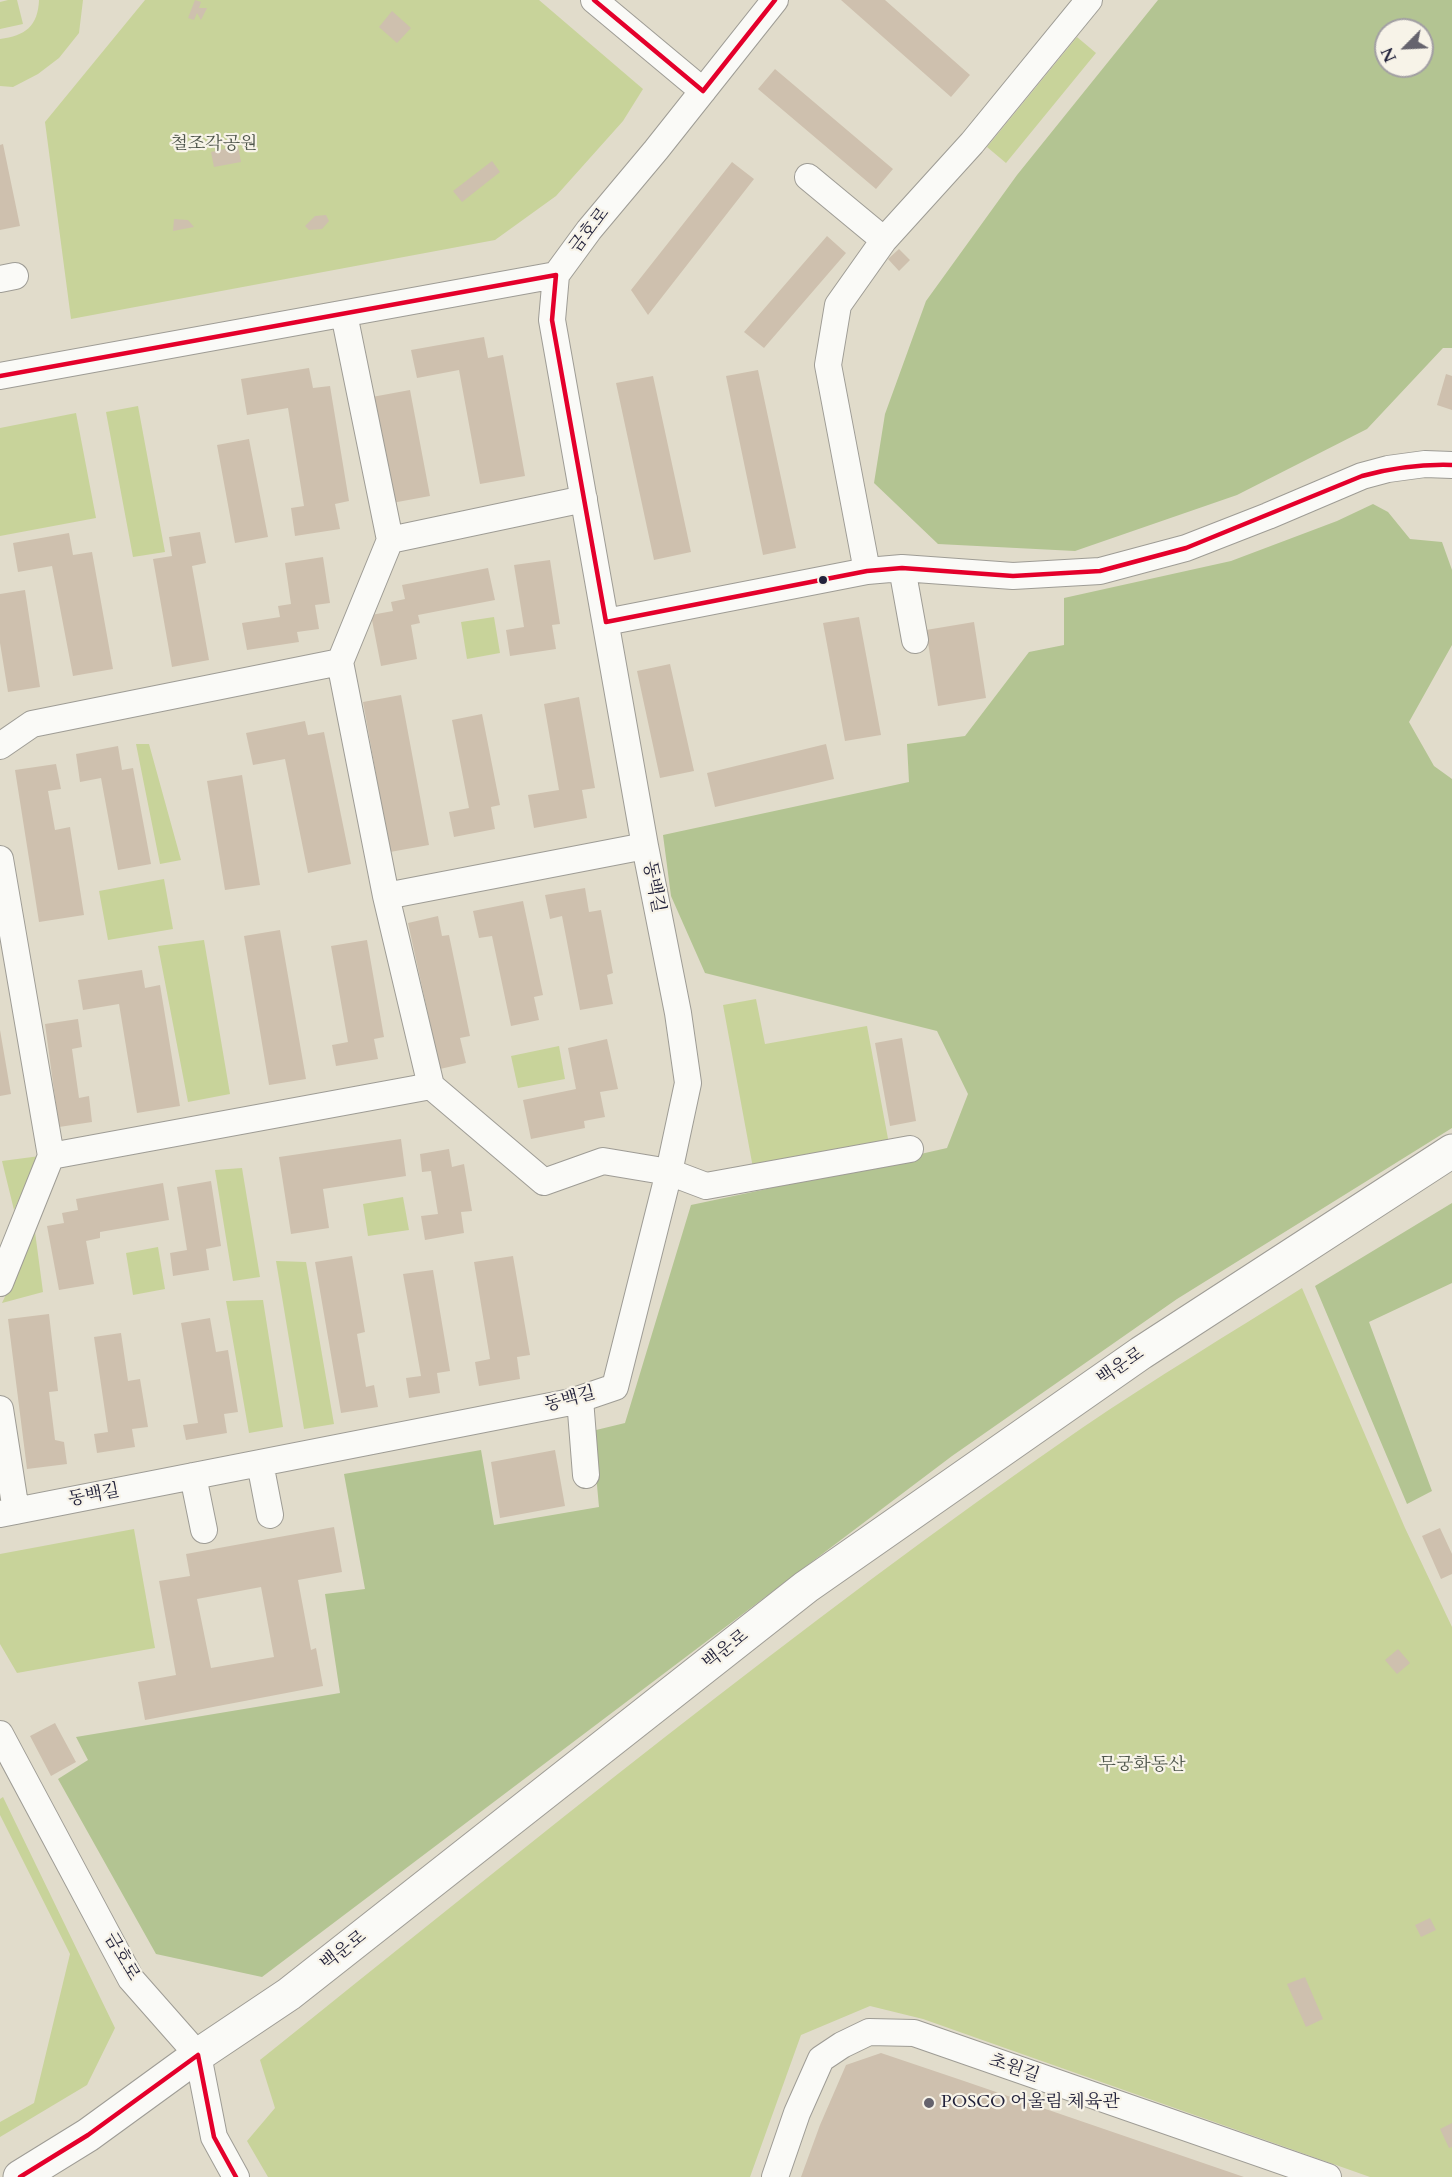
<!DOCTYPE html>
<meta charset="utf-8">
<style>
body{margin:0}
#map{position:relative;width:1452px;height:2177px;overflow:hidden;background:#e1dccb;font-family:Cardo,serif}
canvas{display:block}
.north{position:absolute;left:1374px;top:18px;width:60px;height:60px;box-sizing:border-box;background:#f7f3e8;border:2px solid #a29fa3;border-radius:50%;rotate:246deg;font-size:16px;font-weight:700;line-height:24px;text-align:center;color:#22223b}
.north::after{content:'';display:block;margin:auto;width:21px;height:27px;background:#65636d;clip-path:polygon(50% 0,100% 100%,50% 72%,0 100%)}
</style>
<div id="map">
<canvas width="1452" height="2177"></canvas>
<div class="north">N</div>
</div>
<script>
const ctx = document.querySelector('canvas').getContext('2d');
ctx.lineJoin = 'round';
function paint(path, color) {
  ctx.fillStyle = color;
  ctx.fill(path, 'evenodd');
}
function strokePath(path, color, width, dash) {
  ctx.strokeStyle = color;
  ctx.lineWidth = width;
  ctx.lineCap = dash ? 'butt' : 'round';
  ctx.setLineDash(dash || []);
  ctx.stroke(path);
}
function label(font, color, halo, rows, align = 'center') {
  ctx.font = font + ' Cardo,"Noto Serif KR",serif';
  ctx.lineWidth = 4.5;
  ctx.setLineDash([]);
  ctx.textBaseline = 'middle';
  ctx.strokeStyle = halo;
  ctx.fillStyle = color;
  for (const [text, x, y, turn = 0] of rows) {
    ctx.save();
    ctx.translate(x, y);
    ctx.rotate((+turn || 0) * Math.PI / 180);
    ctx.textAlign = isNaN(turn) ? turn : align;
    if (halo) ctx.strokeText(text, 0, 0);
    ctx.fillText(text, 0, 0);
    ctx.restore();
  }
}
paint(new Path2D(`
 M 8,0 L 17,0 L 23,24 L 0,29 L 0,2 Z
 M 39,0 L 83,0 L 79,33 L 59,58 L 38,74 L 13,87 L 0,86 L 0,39 C 25,36 38,26 39,0 Z
 M 145,0 L 539,0 L 643,89 L 623,121 L 556,196 L 495,240 L 71,319 L 45,122 Z
 M 1077,37 L 1096,53 L 1006,163 L 987,147 Z
 M 138,406 L 165,552 L 133,557 L 106,412 Z
 M 76,413 L 96,518 L 0,536 L 0,428 Z
 M 494,617 L 500,653 L 467,659 L 461,622 Z
 M 136,744 L 149,744 L 181,860 L 160,864 Z
 M 164,879 L 173,929 L 108,940 L 99,891 Z
 M 204,940 L 230,1094 L 188,1102 L 158,946 Z
 M 756,999 L 765,1044 L 867,1026 L 889,1144 L 753,1168 L 723,1005 Z
 M 559,1046 L 565,1079 L 518,1088 L 511,1056 Z
 M 40,1156 L 14,1210 L 2,1161 Z
 M 242,1168 L 260,1277 L 233,1281 L 215,1170 Z
 M 403,1197 L 409,1230 L 368,1236 L 363,1204 Z
 M 35,1232 L 43,1292 L 2,1303 Z
 M 158,1247 L 165,1289 L 133,1295 L 126,1253 Z
 M 276,1261 L 306,1262 L 334,1424 L 304,1429 Z
 M 1302,1288 L 1405,1528 L 1452,1627 L 1452,2177 L 1370,2177 L 923,2019 L 870,2006 L 801,2035 L 750,2177 L 268,2177 L 247,2141 L 275,2108 L 260,2060 C 530,1844 798,1624 1082,1428 C 1154,1379 1229,1334 1302,1288 Z
 M 263,1300 L 283,1427 L 249,1433 L 226,1301 Z
 M 134,1529 L 155,1648 L 17,1673 L 0,1644 L 0,1554 Z
 M 3,1797 L 115,2028 L 87,2085 L 0,2137 L 0,2122 L 34,2103 L 70,1954 L 0,1815 L 0,1799 Z`), '#c8d39a');
paint(new Path2D(`
 M 1158,0 L 1452,0 L 1452,348 L 1443,348 L 1367,429 L 1237,495 L 1075,551 L 938,544 L 874,483 L 885,414 L 926,301 L 1017,175 ZM 1386,30 L 1422,30 L 1422,66 L 1386,66 Z
 M 1373,504 L 1388,512 L 1410,539 L 1442,542 L 1452,570 L 1452,645 L 1409,722 L 1434,766 L 1452,779 L 1452,1128 L 1177,1299 L 952,1456 L 262,1977 L 156,1954 L 58,1779 L 88,1760 L 76,1737 L 340,1693 L 325,1594 L 365,1589 L 344,1474 L 481,1450 L 494,1525 L 599,1507 L 592,1431 L 625,1423 L 691,1205 L 762,1190 L 947,1148 L 968,1094 L 937,1031 L 705,973 L 671,896 L 663,835 L 909,782 L 907,744 L 965,736 L 1029,652 L 1064,645 L 1064,598 L 1231,561 L 1337,521 Z
 M 1452,1203 L 1452,1283 L 1369,1322 L 1432,1491 L 1407,1504 L 1315,1286 Z`), '#b3c492');
paint(new Path2D(`
 M 195,0 L 201,2 L 199,8 L 207,8 L 201,20 L 197,13 L 194,20 L 188,18 Z
 M 841,0 L 885,0 L 970,75 L 951,97 Z
 M 392,11 L 411,28 L 397,43 L 379,27 Z
 M 775,69 L 893,169 L 876,189 L 758,89 Z
 M 3,144 L 20,226 L 0,230 L 0,145 Z
 M 238,146 L 241,162 L 214,167 L 211,152 Z
 M 492,161 L 500,172 L 462,202 L 453,191 Z
 M 732,162 L 754,179 L 648,315 L 631,290 Z
 M 326,215 L 329,221 L 322,229 L 309,230 L 305,226 L 315,216 Z
 M 174,219 L 188,220 L 194,227 L 173,231 Z
 M 827,236 L 846,253 L 764,348 L 744,332 Z
 M 899,249 L 910,260 L 899,271 L 888,259 Z
 M 484,337 L 488,358 L 503,355 L 525,476 L 480,484 L 459,370 L 417,378 L 411,350 Z
 M 309,368 L 313,388 L 330,386 L 349,501 L 335,504 L 340,529 L 295,536 L 291,508 L 304,506 L 288,408 L 247,415 L 241,379 Z
 M 758,370 L 796,548 L 763,555 L 726,376 Z
 M 1446,374 L 1452,376 L 1452,410 L 1437,405 Z
 M 653,376 L 691,552 L 654,560 L 616,383 Z
 M 410,390 L 430,496 L 392,503 L 372,397 Z
 M 249,439 L 268,537 L 235,543 L 217,445 Z
 M 200,532 L 206,563 L 192,566 L 209,660 L 172,667 L 153,559 L 172,556 L 169,537 Z
 M 69,533 L 73,555 L 92,552 L 113,669 L 73,676 L 52,566 L 18,572 L 13,543 Z
 M 323,557 L 330,603 L 315,605 L 319,629 L 297,632 L 299,642 L 247,650 L 242,623 L 280,617 L 278,606 L 291,604 L 285,563 Z
 M 550,560 L 560,624 L 552,625 L 556,649 L 510,656 L 506,630 L 524,627 L 514,565 Z
 M 488,568 L 495,600 L 418,615 L 420,623 L 411,625 L 417,659 L 381,666 L 371,615 L 393,611 L 391,602 L 405,599 L 402,585 Z
 M 25,590 L 40,687 L 8,692 L 0,643 L 0,594 Z
 M 859,617 L 881,735 L 845,741 L 823,623 Z
 M 974,622 L 986,698 L 938,706 L 926,630 Z
 M 670,664 L 694,771 L 660,778 L 637,671 Z
 M 401,695 L 429,845 L 390,852 L 363,702 Z
 M 579,697 L 595,788 L 582,790 L 587,818 L 534,828 L 528,795 L 559,790 L 544,704 Z
 M 482,714 L 500,805 L 491,807 L 495,829 L 454,837 L 449,812 L 469,808 L 452,720 Z
 M 305,721 L 308,735 L 324,732 L 351,864 L 308,873 L 285,759 L 253,765 L 246,733 Z
 M 826,744 L 834,779 L 715,807 L 707,773 Z
 M 118,746 L 122,770 L 133,768 L 151,864 L 118,870 L 101,778 L 80,782 L 76,754 Z
 M 56,764 L 61,789 L 48,791 L 55,830 L 70,827 L 84,915 L 39,922 L 15,770 Z
 M 242,775 L 260,885 L 225,890 L 207,781 Z
 M 585,888 L 589,912 L 601,910 L 613,973 L 607,975 L 613,1004 L 580,1010 L 562,916 L 550,919 L 545,895 Z
 M 523,901 L 543,995 L 534,997 L 539,1020 L 511,1026 L 492,936 L 479,938 L 473,911 Z
 M 438,916 L 442,936 L 449,935 L 470,1036 L 460,1038 L 466,1063 L 440,1069 L 408,923 Z
 M 280,930 L 306,1079 L 269,1085 L 244,936 Z
 M 367,940 L 384,1037 L 374,1039 L 378,1059 L 336,1066 L 332,1045 L 348,1042 L 331,946 Z
 M 142,970 L 145,988 L 160,985 L 180,1106 L 137,1113 L 119,1004 L 83,1010 L 78,980 Z
 M 78,1019 L 82,1047 L 72,1049 L 79,1098 L 89,1096 L 92,1122 L 59,1127 L 45,1024 Z
 M 0,1030 L 11,1094 L 0,1096 Z
 M 902,1038 L 916,1121 L 890,1126 L 875,1043 Z
 M 607,1039 L 618,1089 L 600,1092 L 605,1117 L 584,1121 L 585,1128 L 531,1139 L 523,1100 L 576,1089 L 568,1048 Z
 M 401,1139 L 406,1176 L 323,1189 L 329,1228 L 291,1234 L 279,1157 Z
 M 449,1149 L 452,1167 L 464,1164 L 472,1211 L 461,1212 L 464,1233 L 425,1240 L 421,1216 L 438,1214 L 431,1171 L 422,1172 L 420,1154 Z
 M 211,1181 L 221,1246 L 206,1249 L 209,1270 L 173,1276 L 170,1253 L 187,1250 L 177,1187 Z
 M 163,1183 L 169,1220 L 100,1232 L 100,1238 L 86,1241 L 94,1284 L 59,1290 L 47,1226 L 64,1223 L 62,1213 L 78,1210 L 76,1199 Z
 M 352,1256 L 365,1332 L 357,1334 L 366,1387 L 374,1385 L 378,1407 L 341,1413 L 315,1262 Z
 M 513,1256 L 530,1355 L 517,1357 L 520,1379 L 479,1386 L 475,1362 L 490,1359 L 474,1262 Z
 M 433,1270 L 450,1371 L 437,1373 L 440,1393 L 409,1398 L 406,1378 L 421,1376 L 403,1274 Z
 M 49,1314 L 58,1391 L 49,1392 L 55,1440 L 64,1442 L 67,1464 L 27,1469 L 8,1319 Z
 M 210,1318 L 216,1352 L 228,1350 L 238,1412 L 224,1414 L 227,1433 L 186,1440 L 183,1425 L 198,1423 L 181,1323 Z
 M 121,1333 L 128,1381 L 140,1379 L 148,1427 L 132,1429 L 135,1447 L 97,1453 L 94,1434 L 108,1432 L 94,1337 Z
 M 555,1450 L 565,1506 L 500,1518 L 491,1462 Z
 M 334,1527 L 342,1572 L 298,1580 L 311,1650 L 316,1648 L 323,1686 L 145,1720 L 138,1682 L 176,1675 L 159,1581 L 190,1576 L 186,1554 ZM 261,1587 L 274,1657 L 211,1668 L 197,1599 Z
 M 1440,1528 L 1452,1554 L 1452,1574 L 1441,1579 L 1422,1536 Z
 M 1398,1649 L 1410,1663 L 1397,1674 L 1385,1660 Z
 M 55,1723 L 76,1762 L 51,1776 L 30,1736 Z
 M 1430,1918 L 1436,1930 L 1421,1937 L 1415,1925 Z
 M 1305,1977 L 1323,2019 L 1306,2027 L 1287,1984 Z
 M 881,2053 L 964,2081 L 1244,2177 L 801,2177 L 820,2125 L 846,2065 Z
 M 1452,2123 L 1452,2147 L 1449,2148 L 1440,2129 Z`), '#cec0ae');
const minor = new Path2D(`
 M 594,0 L 703,91
 M 808,177 L 884,240 L 838,305 L 828,365 L 867,571
 M 884,240 L 972,143 L 1089,0
 M 0,279 L 15,276
 M 344,314 L 390,540
 M 0,376 L 556,275 L 589,230 L 656,150 L 775,0
 M 584,499 L 390,540 L 340,662 L 386,896 L 431,1086 L 544,1182 L 603,1161 L 669,1172 L 706,1186 L 910,1149
 M 902,568 L 915,640
 M 606,622 L 867,571 L 902,568 L 1013,576 L 1100,571 L 1186,548 L 1268,516 L 1362,476 L 1388,469 L 1425,464 L 1452,465
 M 0,746 L 32,724 L 340,662
 M 0,859 L 51,1156
 M 386,896 L 645,846
 M 0,1283 L 51,1156 L 431,1086
 M 580,1399 L 586,1475
 M 0,1409 L 16,1511
 M 260,1463 L 270,1515
 M 193,1476 L 204,1530
 M 0,1514 L 571,1402 L 615,1387 L 669,1172 L 688,1083 L 678,1013 L 645,846 L 552,320 L 556,275
 M 0,1734 L 131,1979 L 198,2055 L 214,2137 L 236,2177
 M 775,2177 L 797,2113 L 821,2059 L 842,2045 L 869,2032 L 914,2033 L 1328,2177`);
const major = new Path2D(`
 M 20,2177 L 88,2135 L 198,2055 L 289,1994 L 806,1587 L 1141,1353 L 1452,1151`);
strokePath(minor, '#9e9c95', 28);
strokePath(major, '#9e9c95', 35);
strokePath(minor, '#fafaf7', 26);
strokePath(major, '#fafaf7', 33);
strokePath(new Path2D(`
 M 594,0 L 703,91
 M 703,91 L 775,0
 M 556,275 L 552,320 L 606,622
 M 0,376 L 556,275
 M 606,622 L 867,571 L 902,568 L 1013,576 L 1100,571 L 1186,548 L 1362,476 C 1392,468 1421,464 1452,465
 M 198,2055 L 214,2137 L 236,2177
 M 20,2177 L 88,2135 L 198,2055`), '#e4002b', 4.5);
for (const [x, y, r, color] of [
 [823,580,5,"#22223b"],
 [929,2103,6,"#65636d"]
]) {
  const dot = new Path2D();
  dot.arc(x, y, r, 0, 2 * Math.PI);
  ctx.fillStyle = color;
  ctx.fill(dot);
  strokePath(dot, '#f7f3e8', 2);
}
label('18px', '#4e554b', '#f7f3e8', [
 ["철조각공원",214,145],
 ["무궁화동산",1142,1766]
]);
label('18px', '#22223b', '#f7f3e8', [
 ["금호로",590,231,-52],
 ["동백길",653,887,79],
 ["백운로",1121,1367,-34],
 ["동백길",570,1400,-15],
 ["동백길",94,1496,-11],
 ["백운로",726,1650,-38],
 ["백운로",344,1951,-38],
 ["금호로",121,1957,60],
 ["초원길",1014,2069,19]
]);
label('18px', '#22223b', '#f7f3e8', [
 ["POSCO 어울림 체육관",941,2103]
], 'left');
</script>
